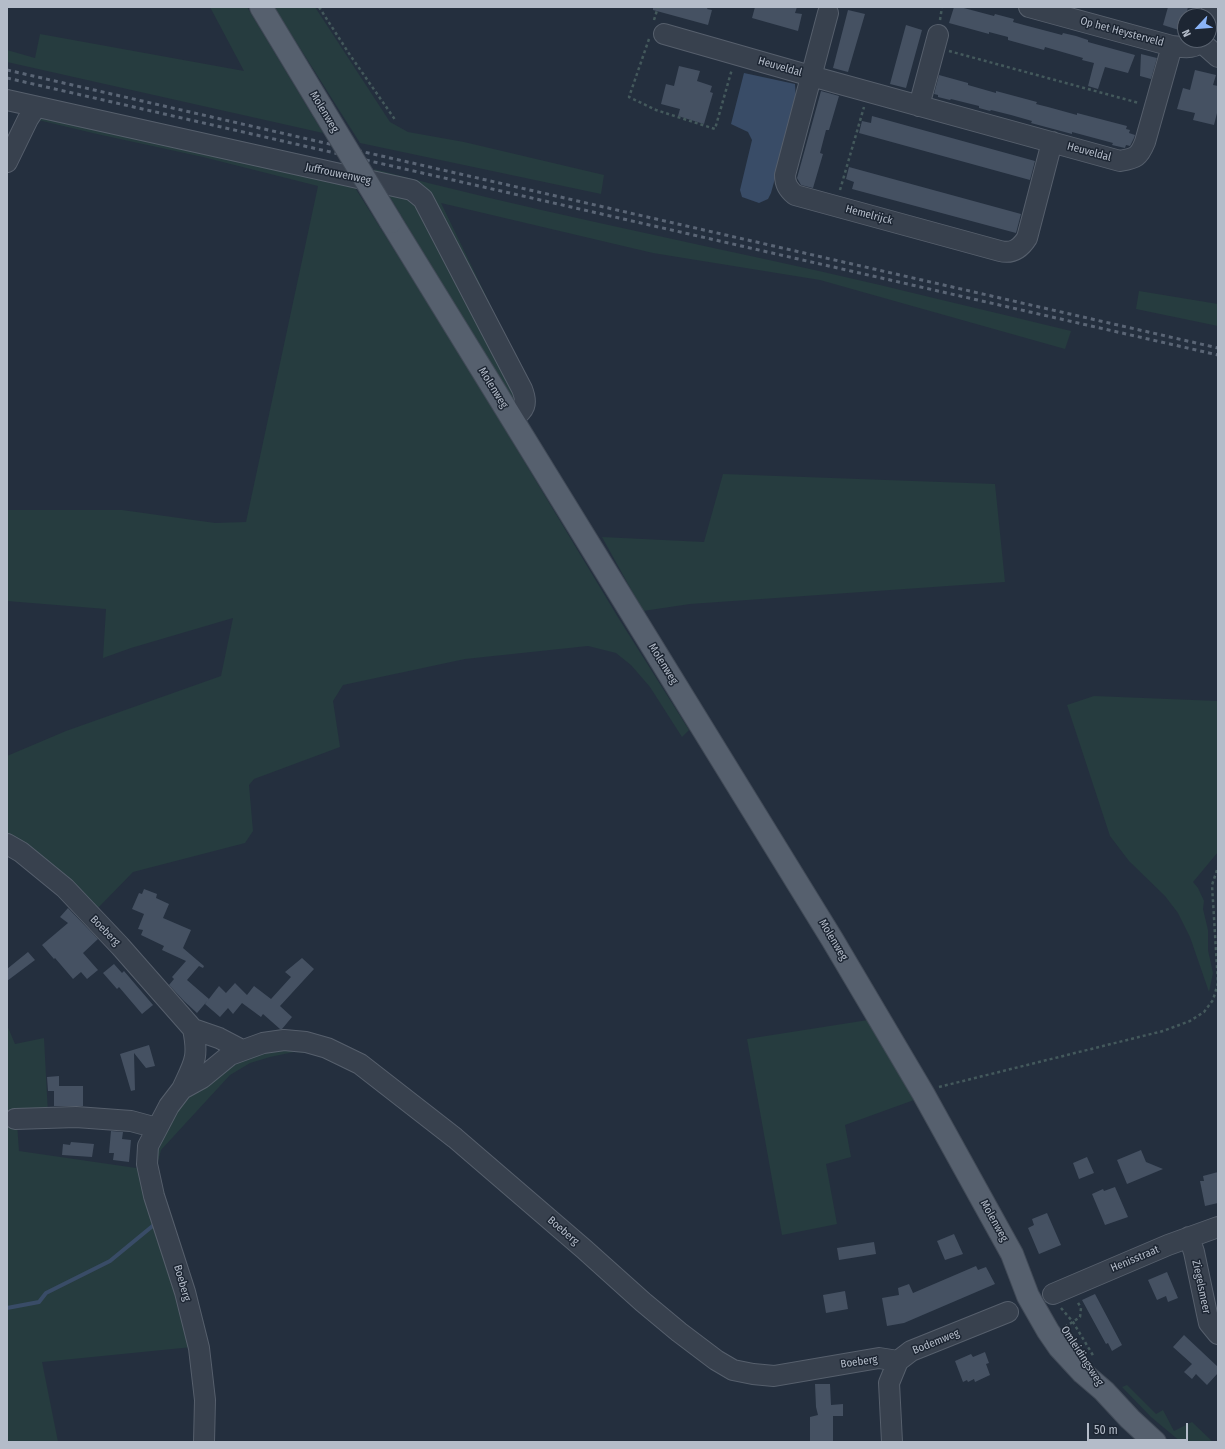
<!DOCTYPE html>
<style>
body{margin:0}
#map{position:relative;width:1225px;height:1449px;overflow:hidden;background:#242f3e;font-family:"Fira Sans Condensed",sans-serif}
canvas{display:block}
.frame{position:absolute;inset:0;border:8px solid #b4bcc9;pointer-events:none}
.north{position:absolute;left:1177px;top:8px;width:40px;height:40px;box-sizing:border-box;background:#1d2633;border:1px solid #59626f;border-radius:50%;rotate:244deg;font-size:11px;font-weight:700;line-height:16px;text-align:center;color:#b4bcc9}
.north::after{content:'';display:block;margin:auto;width:14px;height:18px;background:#8ab4f8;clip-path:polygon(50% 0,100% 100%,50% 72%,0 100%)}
.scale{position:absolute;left:1087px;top:1423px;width:101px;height:18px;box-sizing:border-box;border:2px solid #b4bcc9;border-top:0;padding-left:5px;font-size:12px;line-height:14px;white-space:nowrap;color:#b4bcc9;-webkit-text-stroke:3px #1d2633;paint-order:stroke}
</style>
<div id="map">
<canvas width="1225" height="1449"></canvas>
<div class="frame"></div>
<div class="north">N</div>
<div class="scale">50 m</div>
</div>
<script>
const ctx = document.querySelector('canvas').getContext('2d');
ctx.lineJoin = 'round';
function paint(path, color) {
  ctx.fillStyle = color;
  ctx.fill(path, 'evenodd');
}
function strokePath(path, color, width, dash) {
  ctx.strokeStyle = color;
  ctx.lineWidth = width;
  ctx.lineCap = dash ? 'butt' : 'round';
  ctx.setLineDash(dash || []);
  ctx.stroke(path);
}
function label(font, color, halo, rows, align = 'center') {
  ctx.font = font + ' "Fira Sans Condensed",sans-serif';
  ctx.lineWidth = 3;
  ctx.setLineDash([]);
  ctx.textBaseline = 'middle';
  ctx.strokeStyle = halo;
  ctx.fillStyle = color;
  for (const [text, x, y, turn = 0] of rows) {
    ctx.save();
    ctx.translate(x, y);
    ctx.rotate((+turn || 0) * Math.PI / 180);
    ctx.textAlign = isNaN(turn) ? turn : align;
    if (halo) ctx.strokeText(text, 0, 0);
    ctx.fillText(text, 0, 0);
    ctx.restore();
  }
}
paint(new Path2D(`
 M 210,7 L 247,7 L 323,133 L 7,62 L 7,50 L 35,58 L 40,34 L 244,71 Z
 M 274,7 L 315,7 L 390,122 L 408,132 L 464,142 L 604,175 L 601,194 L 360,143 Z
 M 38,115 L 354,186 L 459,353 L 619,619 L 689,730 L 682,737 L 650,687 L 631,665 L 616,653 L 588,646 L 465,659 L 343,685 L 333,701 L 340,747 L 254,779 L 249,785 L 253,831 L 245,843 L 133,872 L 97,909 L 7,835 L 7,756 L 66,731 L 221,676 L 233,618 L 131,648 L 103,658 L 106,609 L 7,601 L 7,510 L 122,510 L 215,523 L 246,522 L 318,186 L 203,157 L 97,134 L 34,119 Z
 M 374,169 C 521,208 671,238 819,271 C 903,290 987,311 1071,331 L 1065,349 L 820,280 L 653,253 L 441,203 L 521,368 L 431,203 L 380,177 Z
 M 387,192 L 411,196 L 517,392 L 515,403 L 512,401 Z
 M 1139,291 L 1218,304 L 1218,326 L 1136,309 Z
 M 723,474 L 995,484 L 1005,582 L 690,604 L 643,611 L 602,537 L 704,542 Z
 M 1094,696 L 1218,701 L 1218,852 L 1193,882 L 1198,888 L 1204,901 L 1203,909 L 1208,930 L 1208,950 L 1213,973 L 1209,992 L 1190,937 L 1178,913 L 1165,896 L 1129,861 L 1110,836 L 1067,705 Z
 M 868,1020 L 914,1100 L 845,1125 L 851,1157 L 826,1164 L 837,1224 L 782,1235 L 747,1039 Z
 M 7,1025 L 15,1044 L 44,1038 L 48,1114 L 7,1115 Z
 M 308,1048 L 308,1053 L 294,1052 L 270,1057 L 250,1063 L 230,1075 L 161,1150 L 158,1161 L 151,1159 L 183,1097 L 256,1050 Z
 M 7,1122 L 17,1123 L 19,1151 L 143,1169 L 192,1347 L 42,1362 L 58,1442 L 7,1442 Z
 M 1127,1385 L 1156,1414 L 1163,1410 L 1174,1431 L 1192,1422 L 1213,1442 L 1181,1442 L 1151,1417 L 1122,1387 Z`), '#263c3f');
paint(new Path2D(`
 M 744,73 L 795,84 L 796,102 L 771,193 L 768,199 L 759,203 L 742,197 L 740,190 L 752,140 L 748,132 L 731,124 Z`), '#394c67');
strokePath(new Path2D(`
 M 7,1308 L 39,1302 L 46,1293 L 110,1261 L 155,1224`), '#394c67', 4);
paint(new Path2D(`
 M 653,7 L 708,7 L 707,9 L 712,10 L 708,25 L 653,10 Z
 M 755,7 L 797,7 L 795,13 L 802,14 L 798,31 L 752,18 Z
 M 954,7 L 960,7 L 994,16 L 995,14 L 1014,19 L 1013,22 L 1024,25 L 1062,35 L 1063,33 L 1076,36 L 1088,40 L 1088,42 L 1135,55 L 1128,73 L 1105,67 L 1098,89 L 1088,86 L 1094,63 L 1082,60 L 1083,58 L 1045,47 L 1044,50 L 1008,40 L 1008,37 L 989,32 L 989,34 L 949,23 Z
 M 1168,7 L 1188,7 L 1182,31 L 1163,25 Z
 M 848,10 L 865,14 L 848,72 L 833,68 Z
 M 906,25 L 922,30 L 906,88 L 890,84 Z
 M 1141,54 L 1157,58 L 1151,79 L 1140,76 Z
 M 679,66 L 700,71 L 697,81 L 712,86 L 710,92 L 713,93 L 704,124 L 678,116 L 680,109 L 661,104 L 666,84 L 674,86 Z
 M 1195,70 L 1216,75 L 1213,85 L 1218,86 L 1218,109 L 1214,125 L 1193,120 L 1195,113 L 1177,109 L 1183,88 L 1190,90 Z
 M 939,75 L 968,83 L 968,85 L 996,93 L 996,91 L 1037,102 L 1036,104 L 1048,107 L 1077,115 L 1077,113 L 1127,126 L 1126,129 L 1130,130 L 1129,133 L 1135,135 L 1134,138 L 1130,146 L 1126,145 L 1125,148 L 1112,145 L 1113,143 L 1072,132 L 1072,134 L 1031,123 L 1032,121 L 1011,115 L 991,110 L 990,111 L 979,108 L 979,106 L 951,99 L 950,100 L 938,97 L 938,95 L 934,94 Z
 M 821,91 L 839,96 L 829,130 L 826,130 L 820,153 L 823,154 L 813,188 L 801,185 L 797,178 Z
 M 872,116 L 1035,161 L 1030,180 L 859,133 L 862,121 L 871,123 Z
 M 849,167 L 1021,214 L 1016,233 L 852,189 L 854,182 L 846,179 Z
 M 144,889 L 157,894 L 156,898 L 169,904 L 163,918 L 191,930 L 183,948 L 204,966 L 203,968 L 199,966 L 187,980 L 209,999 L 197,1013 L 184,1001 L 169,985 L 174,979 L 172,977 L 186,961 L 162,950 L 164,946 L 141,935 L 143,930 L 138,929 L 144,914 L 132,909 L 139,893 L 142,894 Z
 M 68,908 L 98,939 L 83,953 L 98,970 L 87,979 L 81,972 L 73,979 L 55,958 L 54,959 L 42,945 L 68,923 L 60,917 Z
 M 28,952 L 35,960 L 7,981 L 7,969 Z
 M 302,958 L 314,969 L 280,1006 L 292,1017 L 282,1029 L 280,1029 L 263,1014 L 261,1017 L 242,1003 L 233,1014 L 228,1008 L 220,1017 L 205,1004 L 219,986 L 226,993 L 235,983 L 247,995 L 254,986 L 271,999 L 291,977 L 285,972 Z
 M 114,964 L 122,973 L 124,971 L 153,1005 L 142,1014 L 119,987 L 117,989 L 103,973 Z
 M 149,1045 L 155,1066 L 146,1068 L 134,1053 L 135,1090 L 131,1091 L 120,1054 Z
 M 59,1076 L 59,1086 L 83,1086 L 83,1106 L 54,1106 L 54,1091 L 48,1091 L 47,1077 Z
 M 111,1131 L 123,1132 L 122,1139 L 131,1140 L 129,1162 L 113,1160 L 114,1153 L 109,1153 Z
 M 71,1142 L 94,1144 L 92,1157 L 62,1155 L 63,1144 L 70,1145 Z
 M 1141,1150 L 1146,1162 L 1163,1169 L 1127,1184 L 1117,1160 Z
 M 1087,1157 L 1094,1173 L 1079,1179 L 1073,1163 Z
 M 1218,1172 L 1218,1203 L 1205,1206 L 1200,1181 L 1204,1181 L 1203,1176 Z
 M 1115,1187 L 1128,1217 L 1105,1225 L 1092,1194 L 1103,1189 L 1104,1191 Z
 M 1047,1213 L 1061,1245 L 1039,1254 L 1028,1228 L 1034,1225 L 1032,1219 Z
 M 954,1234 L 963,1254 L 945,1260 L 937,1241 Z
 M 874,1242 L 876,1254 L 839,1260 L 837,1248 Z
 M 976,1266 L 978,1270 L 986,1267 L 995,1284 L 904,1323 L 887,1326 L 882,1298 L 899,1295 L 898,1288 L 909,1284 L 913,1293 Z
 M 1167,1272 L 1178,1298 L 1168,1302 L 1166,1296 L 1157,1300 L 1148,1280 Z
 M 845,1291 L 848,1309 L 826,1313 L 823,1295 Z
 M 1095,1294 L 1122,1345 L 1112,1351 L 1108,1343 L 1106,1344 L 1082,1300 Z
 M 1184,1335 L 1218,1367 L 1218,1373 L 1207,1385 L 1196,1374 L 1192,1379 L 1184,1372 L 1192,1364 L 1173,1347 Z
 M 985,1352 L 989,1363 L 986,1364 L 990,1375 L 975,1382 L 974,1379 L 968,1382 L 967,1380 L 963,1382 L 955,1361 L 971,1354 L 973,1357 Z
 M 815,1384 L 830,1384 L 831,1405 L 843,1404 L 843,1416 L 833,1416 L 833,1442 L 810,1442 L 810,1417 L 818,1415 L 816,1407 Z`), '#455162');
const minor = new Path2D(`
 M 1029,7 L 1172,46 C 1183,47 1195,50 1203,40
 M 828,13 L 785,175 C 785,184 788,189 795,195 L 1000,251 C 1012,254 1020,249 1027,238 L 1052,142
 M 1209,21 L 1213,7
 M 664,34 L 811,76 L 1120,161 C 1136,158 1139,157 1145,142 L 1172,46
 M 1201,42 L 1218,57
 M 7,100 L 412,190 L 423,199 L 522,389 C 528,404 525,410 512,419
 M 919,106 L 938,35
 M 7,162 L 28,119 L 36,107
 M 7,844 L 21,852 L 65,888 L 120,946 L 193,1029 L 219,1038 L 242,1050
 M 182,1089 C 194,1063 199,1058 193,1029
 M 15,1119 L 76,1117 L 131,1121 L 157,1128
 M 1189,1237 L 1194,1252 L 1207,1314 L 1209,1323 L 1218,1334
 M 1053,1294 L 1168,1245 L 1218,1227
 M 204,1442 L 205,1400 L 199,1348 L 185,1292 L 154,1196 L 147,1164 L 148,1146 L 169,1106 L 182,1089 L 202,1078 L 230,1055 L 263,1043 L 284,1040 L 306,1042 L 327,1048 L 360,1064 L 455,1138 L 584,1249 L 643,1302 L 679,1332 L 716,1360 L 733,1370 L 753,1374 L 774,1376 L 879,1358 L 898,1361
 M 892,1442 L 889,1383 L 898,1361 L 911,1351 L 1008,1312`);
const major = new Path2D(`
 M 261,7 L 322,108
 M 391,222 L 832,939 L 923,1093 L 1012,1254 L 1028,1296 L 1048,1331 L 1059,1347 L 1083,1373 L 1104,1391 L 1130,1419 L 1155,1442`);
strokePath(minor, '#565f6c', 22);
strokePath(major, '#414a57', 24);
strokePath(new Path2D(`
 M 319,7 L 350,55 L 396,121
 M 654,20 L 658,7
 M 940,20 L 942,7
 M 649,39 L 629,97 L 656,110 L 715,129 L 732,69
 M 949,51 L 1139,103
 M 840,190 L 864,107
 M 939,1087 L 1163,1031 L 1190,1021 L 1204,1012 L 1213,1000 L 1218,983 L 1212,885 L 1218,867
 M 1061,1308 L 1073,1322 L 1094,1357
 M 1065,1327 L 1080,1317 L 1081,1308 L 1077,1301`), '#44595c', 2.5, [3, 3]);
strokePath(minor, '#38414e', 20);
strokePath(major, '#56606e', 22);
strokePath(new Path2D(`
 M 7,70 L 1218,348
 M 7,78 L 1218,355`), '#5a6575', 3, [4, 4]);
const majorBridge = new Path2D(`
 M 322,108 L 391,222`);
strokePath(majorBridge, '#414a57', 24, []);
strokePath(majorBridge, '#56606e', 22);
label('11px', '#b4bcc9', '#1d2633', [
 ["Op het Heysterveld",1122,32,15],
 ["Heuveldal",780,67,16],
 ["Molenweg",324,112,59],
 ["Heuveldal",1089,152,15],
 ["Juffrouwenweg",338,174,12],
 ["Hemelrijck",869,215,15],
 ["Molenweg",493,388,58],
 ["Molenweg",663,664,58],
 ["Boeberg",105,931,46],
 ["Molenweg",833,940,59],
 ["Molenweg",994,1221,61],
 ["Boeberg",563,1231,41],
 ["Henisstraat",1135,1259,-23],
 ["Boeberg",182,1283,74],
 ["Ziegelsmeer",1201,1287,78],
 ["Bodemweg",936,1342,-22],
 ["Omleidingsweg",1082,1356,57],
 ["Boeberg",859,1362,-8]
]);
</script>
